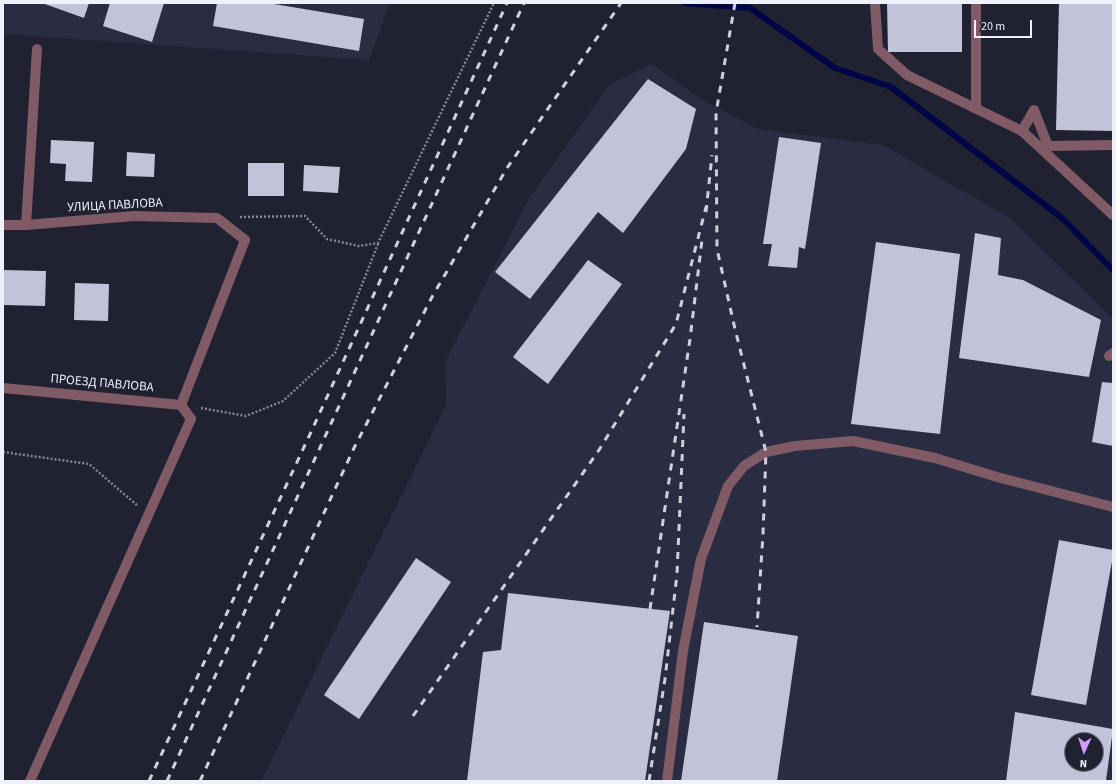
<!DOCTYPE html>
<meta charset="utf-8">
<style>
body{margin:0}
#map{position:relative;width:1116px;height:784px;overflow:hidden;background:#202131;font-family:"Source Sans 3",sans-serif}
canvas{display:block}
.frame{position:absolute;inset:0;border:4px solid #eef0fb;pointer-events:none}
.north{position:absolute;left:1064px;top:732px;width:40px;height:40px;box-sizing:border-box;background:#202131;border:1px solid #727482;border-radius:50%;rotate:183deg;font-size:11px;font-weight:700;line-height:16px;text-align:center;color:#eef0fb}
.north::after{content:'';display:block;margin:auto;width:14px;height:18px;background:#d29dfd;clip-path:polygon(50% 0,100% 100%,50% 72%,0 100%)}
.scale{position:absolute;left:974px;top:20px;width:58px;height:18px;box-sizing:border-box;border:2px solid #eef0fb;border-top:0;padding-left:5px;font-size:12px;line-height:14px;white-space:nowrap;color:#eef0fb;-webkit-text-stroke:3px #202131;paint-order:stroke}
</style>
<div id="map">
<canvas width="1116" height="784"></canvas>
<div class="frame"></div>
<div class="north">N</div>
<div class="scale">20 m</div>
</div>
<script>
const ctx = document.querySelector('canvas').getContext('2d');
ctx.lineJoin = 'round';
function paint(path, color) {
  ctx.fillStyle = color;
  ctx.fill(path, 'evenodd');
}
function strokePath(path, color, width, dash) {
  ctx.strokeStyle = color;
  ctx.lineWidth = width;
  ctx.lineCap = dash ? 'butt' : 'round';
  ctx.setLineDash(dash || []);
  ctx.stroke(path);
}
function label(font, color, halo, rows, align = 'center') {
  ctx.font = font + ' "Source Sans 3",sans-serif';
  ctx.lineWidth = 4;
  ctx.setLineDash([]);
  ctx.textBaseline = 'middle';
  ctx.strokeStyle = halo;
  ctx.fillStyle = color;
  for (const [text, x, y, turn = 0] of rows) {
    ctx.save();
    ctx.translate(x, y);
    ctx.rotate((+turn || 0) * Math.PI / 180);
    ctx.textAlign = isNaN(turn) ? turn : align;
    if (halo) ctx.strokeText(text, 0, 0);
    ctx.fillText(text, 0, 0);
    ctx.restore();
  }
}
paint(new Path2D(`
 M 3,3 L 390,3 L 369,60 L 3,34 Z
 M 652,64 L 704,101 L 758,129 L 883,145 L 1010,218 L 1113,319 L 1113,781 L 261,781 L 446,405 L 445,362 L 530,197 L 610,84 ZM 1072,740 L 1096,740 L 1096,764 L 1072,764 Z`), '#2a2c41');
strokePath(new Path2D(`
 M 685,3 L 750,8 L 835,68 L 891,87 L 1062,218 L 1113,270`), '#000545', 6);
paint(new Path2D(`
 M 42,3 L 89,3 L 84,18 Z
 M 110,3 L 164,3 L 152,42 L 103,26 Z
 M 217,3 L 268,3 L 364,19 L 359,51 L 213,26 Z
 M 887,3 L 962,3 L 962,52 L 888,52 Z
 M 1059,3 L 1113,3 L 1113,131 L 1056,130 Z
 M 648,79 L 696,109 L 686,149 L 623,233 L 598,212 L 530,299 L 495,272 Z
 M 779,137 L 821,143 L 805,249 L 799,247 L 797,268 L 768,266 L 772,244 L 763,244 Z
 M 51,140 L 94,142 L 92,182 L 65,181 L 66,164 L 50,163 Z
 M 127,152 L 155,154 L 154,177 L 126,176 Z
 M 248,163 L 284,163 L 284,196 L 248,196 Z
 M 304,165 L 340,167 L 338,193 L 303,191 Z
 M 975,233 L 1001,238 L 998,275 L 1023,280 L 1101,320 L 1089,377 L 959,358 Z
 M 876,242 L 960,254 L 940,434 L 851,424 Z
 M 588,260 L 622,284 L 548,384 L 513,357 Z
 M 3,270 L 46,271 L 45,306 L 3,305 Z
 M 75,283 L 109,284 L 108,321 L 74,320 Z
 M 1102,382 L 1113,383 L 1113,446 L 1092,442 Z
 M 1059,540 L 1113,550 L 1113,556 L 1086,705 L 1031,695 Z
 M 416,558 L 451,582 L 359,719 L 324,695 Z
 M 508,593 L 670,611 L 645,781 L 467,781 L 483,652 L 501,650 Z
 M 704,622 L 798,636 L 777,781 L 681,781 Z
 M 1015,712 L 1113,729 L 1106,781 L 1006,781 ZM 1072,740 L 1096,740 L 1096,764 L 1072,764 Z`), '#c1c3d9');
strokePath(new Path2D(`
 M 240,217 L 305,216 L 327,239 L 359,246 L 378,243 L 494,3
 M 201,408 L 246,416 L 283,401 L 335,353 L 378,244
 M 3,452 L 89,464 L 138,506`), '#868795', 2.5, [2, 2]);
strokePath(new Path2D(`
 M 875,3 L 878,49 L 907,75 L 1022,131
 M 976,3 L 976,109
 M 26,225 L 37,49
 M 1109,356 L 1113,353
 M 181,405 L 245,240
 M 30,781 L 191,419
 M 667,781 L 683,651 L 701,559 L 728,486 L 744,466 L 766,452 L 795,446 L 853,441 L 935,458 L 997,477 L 1113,507`), '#805a65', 10);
strokePath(new Path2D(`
 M 1113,145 L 1048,146 L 1034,110 L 1022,131 L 1113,215
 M 3,225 L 26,225 L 134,216 L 217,218 L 245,240
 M 3,388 L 181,405 L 191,419`), '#805a65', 10);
strokePath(new Path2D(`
 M 735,3 L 716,113 L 717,249 L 735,329 L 766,452 L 763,534 L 757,627
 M 706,212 L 712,155
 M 650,609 L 690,339 L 702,240
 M 413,716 L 599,450 L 676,324 L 706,207
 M 149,781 L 311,432 L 507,3
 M 167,781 L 524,3
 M 200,781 L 354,448 L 432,297 L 507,168 L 621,3
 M 649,781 L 665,679 L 677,574 L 684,414`), '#ced0dc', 3, [7, 7]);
label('13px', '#eef0fb', '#202131', [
 ["УЛИЦА ПАВЛОВА",115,206,-3],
 ["ПРОЕЗД ПАВЛОВА",102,384,5]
]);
</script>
